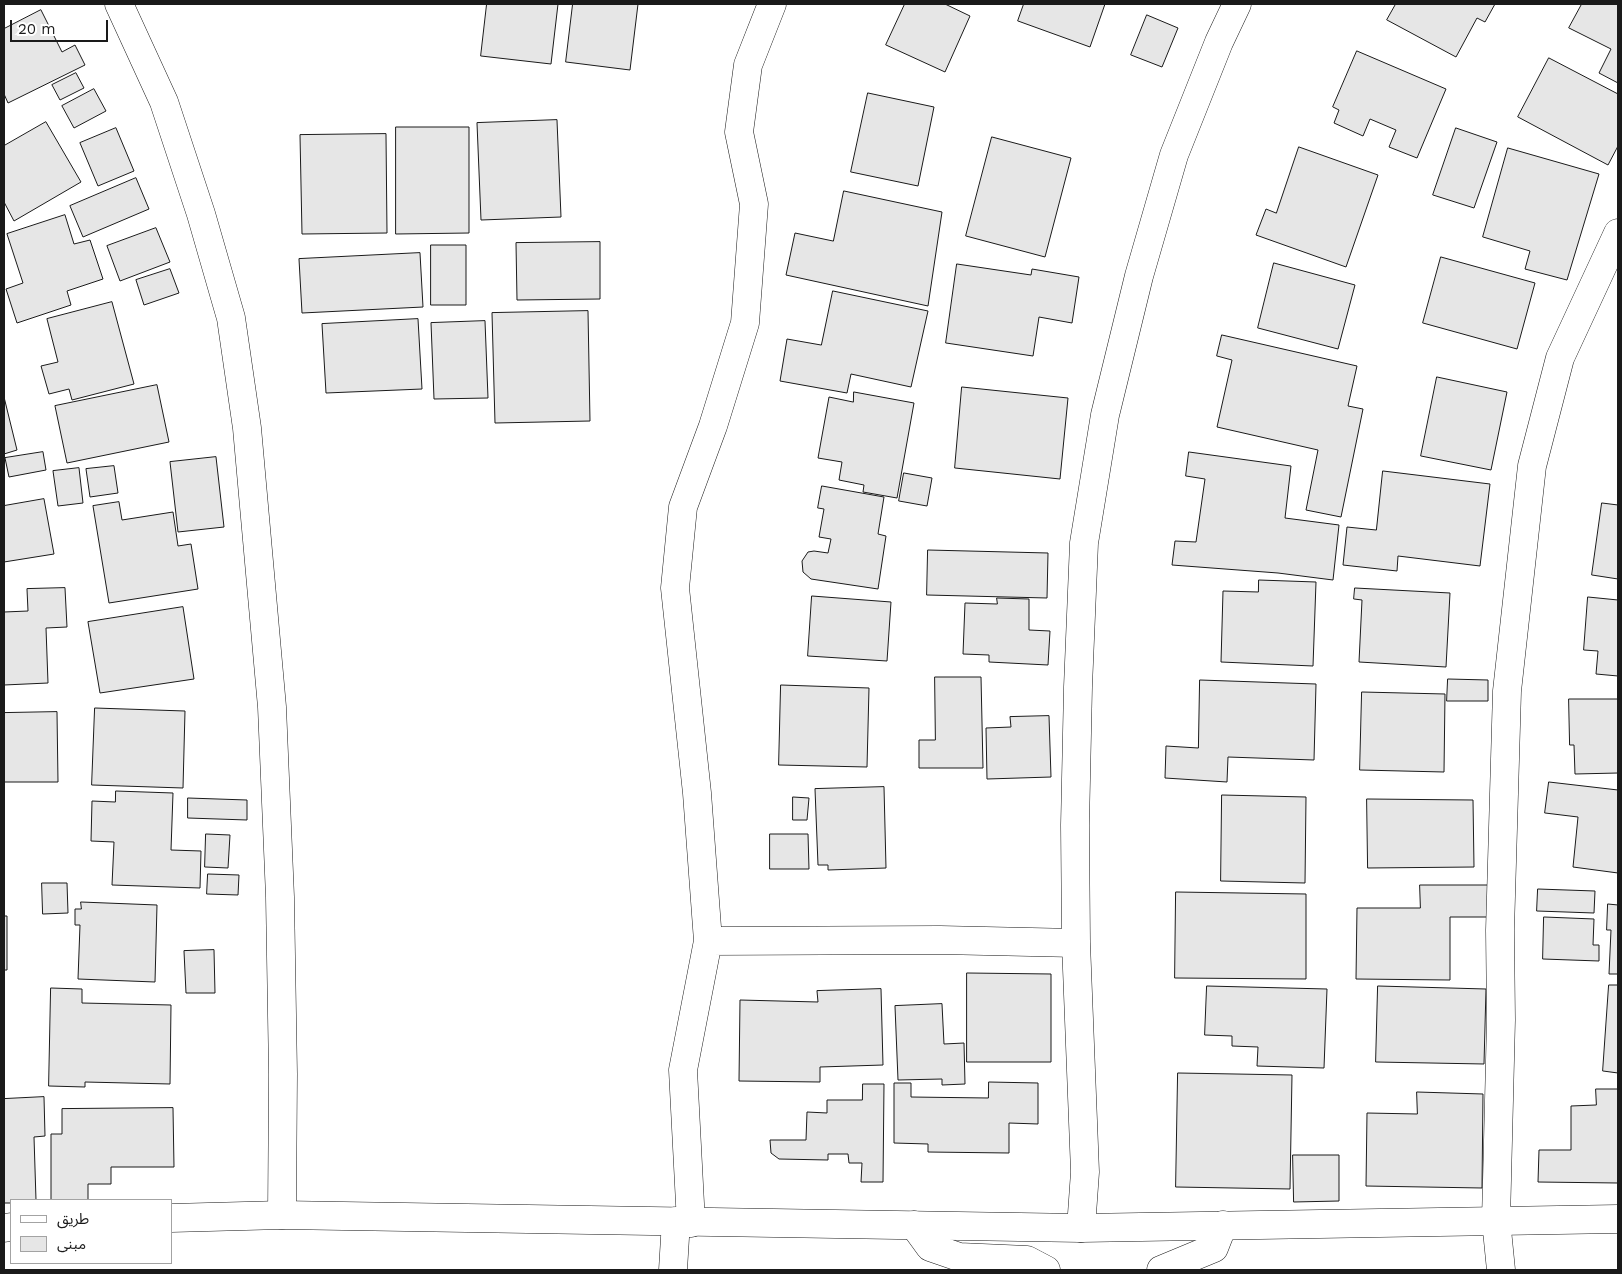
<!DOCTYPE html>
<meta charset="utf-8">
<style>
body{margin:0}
#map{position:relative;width:1622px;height:1274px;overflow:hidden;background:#fff;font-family:"Work Sans","Noto Sans Arabic",sans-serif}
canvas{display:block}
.frame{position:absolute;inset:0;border:5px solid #1a1a1a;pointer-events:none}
.legend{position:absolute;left:10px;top:1199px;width:162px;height:65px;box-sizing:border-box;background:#fff;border:1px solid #a3a3a3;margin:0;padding:6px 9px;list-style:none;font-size:15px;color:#1a1a1a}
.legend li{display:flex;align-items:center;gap:10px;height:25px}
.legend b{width:25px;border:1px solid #a3a3a3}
.scale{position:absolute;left:10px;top:20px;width:98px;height:22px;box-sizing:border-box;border:2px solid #1a1a1a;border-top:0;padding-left:6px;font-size:15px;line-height:18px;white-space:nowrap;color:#1a1a1a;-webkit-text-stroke:4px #fff;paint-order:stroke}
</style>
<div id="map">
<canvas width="1622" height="1274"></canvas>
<div class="frame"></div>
<ul class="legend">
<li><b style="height:6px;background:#fff"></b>طريق</li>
<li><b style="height:14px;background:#e6e6e6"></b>مبنى</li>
</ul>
<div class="scale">20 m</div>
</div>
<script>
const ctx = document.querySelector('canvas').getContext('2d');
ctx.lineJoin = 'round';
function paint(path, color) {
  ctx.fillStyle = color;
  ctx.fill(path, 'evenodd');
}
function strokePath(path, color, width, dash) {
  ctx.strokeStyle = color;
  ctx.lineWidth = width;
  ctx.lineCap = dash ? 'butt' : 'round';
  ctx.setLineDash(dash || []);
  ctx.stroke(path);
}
const building = new Path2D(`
 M 487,4 L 558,4 L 551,64 L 481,56 Z
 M 573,4 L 638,4 L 630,70 L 566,62 Z
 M 905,4 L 945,4 L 970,16 L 945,72 L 886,45 Z
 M 1024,4 L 1105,4 L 1090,47 L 1018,21 Z
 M 1396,4 L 1495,4 L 1485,22 L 1477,18 L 1456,57 L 1387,20 Z
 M 1582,4 L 1618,4 L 1618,83 L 1599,73 L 1611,49 L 1569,28 Z
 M 41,10 L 62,52 L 75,45 L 85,65 L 8,103 L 4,94 L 4,29 Z
 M 1147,15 L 1178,28 L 1162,67 L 1131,55 Z
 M 1357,51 L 1446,89 L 1417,158 L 1389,147 L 1396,130 L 1370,119 L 1363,136 L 1334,123 L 1339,110 L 1333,107 Z
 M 1549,58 L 1618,94 L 1618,146 L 1608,165 L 1518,117 Z
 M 76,73 L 84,88 L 60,100 L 52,85 Z
 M 94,89 L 106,111 L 74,128 L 62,106 Z
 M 868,93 L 934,107 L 918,186 L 851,172 Z
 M 557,120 L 561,217 L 481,220 L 477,123 Z
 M 46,122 L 81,182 L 14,221 L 4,202 L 4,146 Z
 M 396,127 L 469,127 L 469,233 L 396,234 Z
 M 116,128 L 134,171 L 98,186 L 80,143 Z
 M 1456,128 L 1497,142 L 1474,208 L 1433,195 Z
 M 386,134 L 387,233 L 302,234 L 300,135 Z
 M 992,137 L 1071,158 L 1045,257 L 966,236 Z
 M 1299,147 L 1378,175 L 1346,267 L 1256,235 L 1266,209 L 1276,213 Z
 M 1508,148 L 1599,174 L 1567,280 L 1525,269 L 1530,251 L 1483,237 Z
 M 136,178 L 149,209 L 83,237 L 70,206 Z
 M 844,191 L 942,212 L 928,306 L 786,275 L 795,233 L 833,241 Z
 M 65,215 L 74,244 L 90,240 L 103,279 L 67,291 L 71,305 L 17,323 L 6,289 L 23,283 L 7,234 Z
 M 156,228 L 170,262 L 120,281 L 107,246 Z
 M 600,242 L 600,299 L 517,300 L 516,243 Z
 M 431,245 L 466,245 L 466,305 L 431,305 Z
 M 420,253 L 423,307 L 302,313 L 299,259 Z
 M 1441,257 L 1535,283 L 1517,349 L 1423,323 Z
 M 1274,263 L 1355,285 L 1338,349 L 1258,328 Z
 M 957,264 L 1031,275 L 1032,269 L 1079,277 L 1072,323 L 1039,317 L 1033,356 L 946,343 Z
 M 170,269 L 179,293 L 144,305 L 136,280 Z
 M 833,291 L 928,311 L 911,387 L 851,374 L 847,393 L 780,381 L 787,339 L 821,345 Z
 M 112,302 L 134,384 L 72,400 L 69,389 L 49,394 L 41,366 L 58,362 L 47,319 Z
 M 588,311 L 590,421 L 495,423 L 492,313 Z
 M 418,319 L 422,389 L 326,393 L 322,324 Z
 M 485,321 L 488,398 L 434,399 L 431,323 Z
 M 1222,335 L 1357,366 L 1348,406 L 1363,409 L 1341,517 L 1306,510 L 1318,450 L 1217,427 L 1232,360 L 1217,356 Z
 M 1437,377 L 1507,392 L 1491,470 L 1421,456 Z
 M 157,385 L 169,442 L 67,463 L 55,406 Z
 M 962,387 L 1068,398 L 1060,479 L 955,468 Z
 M 854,392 L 914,403 L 897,498 L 863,492 L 864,485 L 839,480 L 842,462 L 818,458 L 829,397 L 853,402 Z
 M 4,397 L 17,450 L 4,454 Z
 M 43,452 L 46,470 L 9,477 L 5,458 Z
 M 1189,452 L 1291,466 L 1285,518 L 1339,525 L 1333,580 L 1278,573 L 1172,565 L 1175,541 L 1196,542 L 1205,479 L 1186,476 Z
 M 216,457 L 224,527 L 178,532 L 170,462 Z
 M 114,466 L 118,493 L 90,497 L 86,469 Z
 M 79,468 L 83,503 L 58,506 L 53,471 Z
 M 1383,471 L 1490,484 L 1480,566 L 1398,556 L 1397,571 L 1343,565 L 1347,527 L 1376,530 Z
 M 904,473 L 932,478 L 927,506 L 899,501 Z
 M 822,486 L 884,497 L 878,534 L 886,536 L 878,589 L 811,579 L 803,572 L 802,561 L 808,552 L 814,551 L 828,553 L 831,539 L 819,537 L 824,509 L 818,508 Z
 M 44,499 L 54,554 L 4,562 L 4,506 Z
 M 119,502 L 122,520 L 173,512 L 178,546 L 191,544 L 198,589 L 109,603 L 93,506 Z
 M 1602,503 L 1618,505 L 1618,579 L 1592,575 Z
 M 928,550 L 1048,553 L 1047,598 L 927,595 Z
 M 1259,580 L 1316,582 L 1313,666 L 1221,662 L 1223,591 L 1258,592 Z
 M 65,588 L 67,627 L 46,628 L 48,683 L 4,685 L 4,612 L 28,611 L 27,589 Z
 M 1355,588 L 1450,593 L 1446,667 L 1359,662 L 1362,600 L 1354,599 Z
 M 812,596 L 891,602 L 887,661 L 808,656 Z
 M 1588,597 L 1618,600 L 1618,676 L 1596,674 L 1598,651 L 1584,650 Z
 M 997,598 L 1029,599 L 1029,630 L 1050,631 L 1048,665 L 989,662 L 989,655 L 963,654 L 965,603 L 997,604 Z
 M 183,607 L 194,679 L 100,693 L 88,622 Z
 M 935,677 L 981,677 L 983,768 L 919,768 L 919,740 L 935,740 Z
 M 1448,679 L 1488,680 L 1488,701 L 1447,701 Z
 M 1200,680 L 1316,684 L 1314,760 L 1228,757 L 1227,782 L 1165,778 L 1166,746 L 1198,748 Z
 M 781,685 L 869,688 L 867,767 L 779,765 Z
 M 1362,692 L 1445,694 L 1444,772 L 1360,770 Z
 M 1569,699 L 1618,699 L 1618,773 L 1575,774 L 1574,745 L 1570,745 Z
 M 95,708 L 185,711 L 183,788 L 92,785 Z
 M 57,712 L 58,782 L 4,782 L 4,713 Z
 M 1049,716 L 1051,777 L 987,779 L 986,728 L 1011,727 L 1010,717 Z
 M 1549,782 L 1618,790 L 1618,873 L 1573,867 L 1578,817 L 1545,813 Z
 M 884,787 L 886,868 L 828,870 L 828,865 L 818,865 L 815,789 Z
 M 116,791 L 173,793 L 171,850 L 201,851 L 200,888 L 112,885 L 114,842 L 91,841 L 92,801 L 115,802 Z
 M 1222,795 L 1306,797 L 1305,883 L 1221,881 Z
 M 793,797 L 809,798 L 807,820 L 793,820 Z
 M 188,798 L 247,800 L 247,820 L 188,818 Z
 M 1367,799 L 1473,800 L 1474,867 L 1368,868 Z
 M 206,834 L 230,835 L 228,868 L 205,867 Z
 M 770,834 L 808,834 L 809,869 L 770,869 Z
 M 208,874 L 239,875 L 238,895 L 207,894 Z
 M 42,883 L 67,883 L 68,913 L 43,914 Z
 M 1420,885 L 1490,885 L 1490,917 L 1450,917 L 1450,980 L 1356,979 L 1357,908 L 1420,908 Z
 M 1538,889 L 1595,891 L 1594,913 L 1537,911 Z
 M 1176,892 L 1306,894 L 1306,979 L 1175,978 Z
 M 81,902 L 157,905 L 155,982 L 78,979 L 80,925 L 75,925 L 75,909 L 81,909 Z
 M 1608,904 L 1618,905 L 1618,974 L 1609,974 L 1611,930 L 1607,930 Z
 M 4,916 L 7,916 L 7,970 L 4,970 Z
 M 1544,917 L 1594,919 L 1593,945 L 1599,945 L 1599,961 L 1543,959 Z
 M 214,950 L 215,993 L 186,993 L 184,951 Z
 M 967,973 L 1051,974 L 1051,1062 L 967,1062 Z
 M 1609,985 L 1618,985 L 1618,1073 L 1603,1071 Z
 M 1207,986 L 1327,989 L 1324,1068 L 1257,1066 L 1258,1047 L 1232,1046 L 1232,1036 L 1205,1035 Z
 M 1378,986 L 1486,989 L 1484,1064 L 1376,1062 Z
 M 51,988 L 82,989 L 82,1003 L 171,1005 L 170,1084 L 85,1082 L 85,1087 L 49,1086 Z
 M 881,989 L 883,1065 L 820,1067 L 820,1082 L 739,1081 L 740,1000 L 818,1002 L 817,991 Z
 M 942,1004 L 944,1044 L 964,1043 L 965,1084 L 942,1085 L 942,1079 L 898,1080 L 895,1006 Z
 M 1178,1073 L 1292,1075 L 1290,1189 L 1176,1187 Z
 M 989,1082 L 1038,1083 L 1038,1124 L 1009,1123 L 1009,1153 L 928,1152 L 928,1144 L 894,1143 L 894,1083 L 911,1083 L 911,1097 L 988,1098 Z
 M 863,1084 L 884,1084 L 883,1182 L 861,1182 L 862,1163 L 849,1163 L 848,1154 L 828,1154 L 828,1160 L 779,1159 L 771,1153 L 770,1140 L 806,1140 L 807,1112 L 827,1113 L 827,1100 L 862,1100 Z
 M 1596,1089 L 1618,1089 L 1618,1183 L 1538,1182 L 1539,1150 L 1571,1150 L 1571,1106 L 1596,1105 Z
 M 1417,1092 L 1483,1094 L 1482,1188 L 1366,1186 L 1367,1113 L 1417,1114 Z
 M 44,1097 L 45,1136 L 34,1137 L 36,1200 L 11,1200 L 11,1203 L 4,1203 L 4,1099 Z
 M 173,1108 L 174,1167 L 111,1167 L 111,1184 L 88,1184 L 88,1200 L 51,1200 L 51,1134 L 62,1134 L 62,1109 Z
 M 1293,1155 L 1339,1155 L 1339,1201 L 1294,1202 Z`);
paint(building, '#e6e6e6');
strokePath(building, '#1a1a1a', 1);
const street = new Path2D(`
 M 119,4 L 164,102 L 201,214 L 231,318 L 247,428 L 272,707 L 280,897 L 283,1074 L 282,1215
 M 708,941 L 940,940 L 1076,943
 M 691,1223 L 683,1070 L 708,941 L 697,793 L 675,588 L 683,507 L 713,426 L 745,323 L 754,204 L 739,132 L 748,65 L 772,4
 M 914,1225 L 930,1247 L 959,1257 L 1027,1260 L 1046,1270
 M 1081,1228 L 1085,1172 L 1076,943 L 1075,825 L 1078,687 L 1084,543 L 1105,415 L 1139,276 L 1174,155 L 1219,42 L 1237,4
 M 673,1270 L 676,1221
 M 1161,1270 L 1214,1248 L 1223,1225
 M 1501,1270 L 1496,1220 L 1501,1020 L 1500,930 L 1507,691 L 1532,466 L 1560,358 L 1618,233`);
const primary = new Path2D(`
 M 171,1218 L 282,1215 L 1081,1228 L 1618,1219
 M 4,1228 L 11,1227`);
strokePath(street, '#1a1a1a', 29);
strokePath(primary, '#1a1a1a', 29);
strokePath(street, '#fff', 28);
strokePath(primary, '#fff', 28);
</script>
